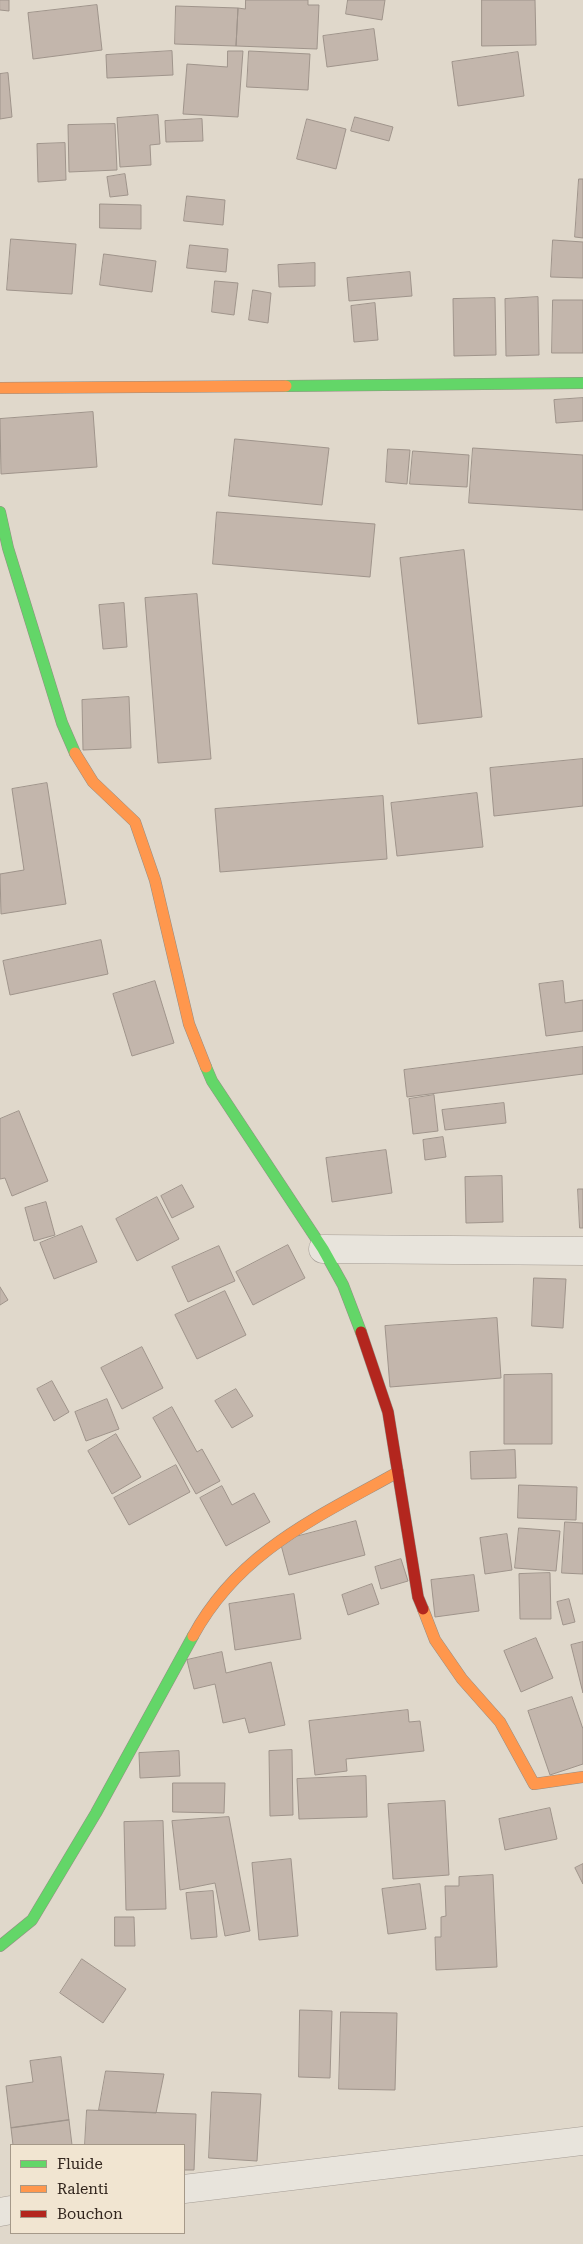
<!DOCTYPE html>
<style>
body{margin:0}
#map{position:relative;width:583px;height:2244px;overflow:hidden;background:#e0d8cb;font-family:"Roboto Serif",serif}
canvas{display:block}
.legend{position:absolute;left:10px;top:2144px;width:175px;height:90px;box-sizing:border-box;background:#f1e5d1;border:1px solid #a59989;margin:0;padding:6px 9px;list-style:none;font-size:15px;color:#32261e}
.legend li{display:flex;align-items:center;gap:10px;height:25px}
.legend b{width:25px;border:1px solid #a59989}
</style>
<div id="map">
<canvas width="583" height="2244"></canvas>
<ul class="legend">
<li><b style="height:6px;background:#63d668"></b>Fluide</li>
<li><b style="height:6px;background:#ff974d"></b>Ralenti</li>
<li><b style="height:6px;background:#b3261e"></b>Bouchon</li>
</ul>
</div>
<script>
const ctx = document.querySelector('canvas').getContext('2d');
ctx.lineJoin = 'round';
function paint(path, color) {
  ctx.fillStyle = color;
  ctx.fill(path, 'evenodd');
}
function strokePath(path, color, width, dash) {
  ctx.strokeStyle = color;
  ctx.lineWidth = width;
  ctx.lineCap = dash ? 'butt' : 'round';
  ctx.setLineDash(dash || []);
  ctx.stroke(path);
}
const building = new Path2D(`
 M 0,0 L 9,0 L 9,11 L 0,10 Z
 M 246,0 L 308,0 L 308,5 L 319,5 L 317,49 L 236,46 L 238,8 L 245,9 Z
 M 348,0 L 385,0 L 382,20 L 346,14 Z
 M 482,0 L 535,0 L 536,45 L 482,46 Z
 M 97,5 L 102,50 L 33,59 L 28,13 Z
 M 176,6 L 238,8 L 236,46 L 175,44 Z
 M 374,29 L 378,60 L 327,67 L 323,36 Z
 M 172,51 L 173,75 L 107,78 L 106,55 Z
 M 228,51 L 243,51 L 238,117 L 183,114 L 187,64 L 227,67 Z
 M 249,51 L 310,54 L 308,90 L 247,87 Z
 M 518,52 L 524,96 L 458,106 L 452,62 Z
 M 8,73 L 12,117 L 0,119 L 0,74 Z
 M 158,115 L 160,144 L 150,145 L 151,165 L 120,167 L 117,118 Z
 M 355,117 L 393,127 L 389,141 L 351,131 Z
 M 202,119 L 203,141 L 166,142 L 165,121 Z
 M 307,119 L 346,129 L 336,169 L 297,159 Z
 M 115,124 L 117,170 L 69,172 L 68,125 Z
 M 65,143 L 66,180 L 38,182 L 37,144 Z
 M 125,174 L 128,195 L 110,197 L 107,177 Z
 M 579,179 L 583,179 L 583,238 L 575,237 Z
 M 187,196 L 225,200 L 223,225 L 184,221 Z
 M 100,204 L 141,205 L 141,229 L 100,228 Z
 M 11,239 L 76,244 L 72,294 L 7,290 Z
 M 553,240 L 583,242 L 583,278 L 551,277 Z
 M 190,245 L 228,249 L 226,272 L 187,268 Z
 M 104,254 L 156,261 L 152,292 L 100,285 Z
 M 315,263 L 315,286 L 279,287 L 278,265 Z
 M 410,272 L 412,296 L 349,301 L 347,278 Z
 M 215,281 L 238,283 L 234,315 L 212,312 Z
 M 253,290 L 271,293 L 268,323 L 249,320 Z
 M 538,297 L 539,355 L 506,356 L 505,299 Z
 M 495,298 L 496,355 L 454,356 L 453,299 Z
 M 553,300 L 583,300 L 583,353 L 552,353 Z
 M 375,303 L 378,340 L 354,342 L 351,306 Z
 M 583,398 L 583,421 L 556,423 L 554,400 Z
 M 93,412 L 97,467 L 1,474 L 0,419 Z
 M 235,439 L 329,448 L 322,505 L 229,496 Z
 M 473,448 L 583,455 L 583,510 L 469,503 Z
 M 388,449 L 410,450 L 407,484 L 386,482 Z
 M 413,451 L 469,455 L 467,487 L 410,484 Z
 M 217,512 L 375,524 L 370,577 L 213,564 Z
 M 464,550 L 482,717 L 418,724 L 400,558 Z
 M 197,594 L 211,759 L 158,763 L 145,598 Z
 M 124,603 L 127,647 L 103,649 L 99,605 Z
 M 129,697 L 131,748 L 83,750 L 82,700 Z
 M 583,759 L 583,806 L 494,816 L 490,768 Z
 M 47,783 L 66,904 L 1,914 L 0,874 L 24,870 L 12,789 Z
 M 477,793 L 483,847 L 397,856 L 391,803 Z
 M 383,796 L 387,859 L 220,872 L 215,809 Z
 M 101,940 L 108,974 L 10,995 L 3,961 Z
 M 155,981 L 174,1043 L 132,1056 L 113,994 Z
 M 563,981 L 565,1003 L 583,1000 L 583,1031 L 546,1036 L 539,984 Z
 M 583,1047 L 583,1074 L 407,1097 L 404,1070 Z
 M 434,1095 L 438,1131 L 413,1134 L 409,1099 Z
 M 504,1103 L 506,1123 L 445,1130 L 442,1110 Z
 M 19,1111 L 48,1181 L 12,1196 L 5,1178 L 0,1179 L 0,1119 Z
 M 443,1137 L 446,1157 L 425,1160 L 423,1140 Z
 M 386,1150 L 392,1193 L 332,1202 L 326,1158 Z
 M 502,1176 L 503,1222 L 466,1223 L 465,1177 Z
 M 182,1185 L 194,1207 L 172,1218 L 161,1196 Z
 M 578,1189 L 583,1189 L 583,1228 L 580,1228 Z
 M 157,1197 L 179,1239 L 137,1261 L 116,1219 Z
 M 46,1202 L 55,1235 L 34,1241 L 25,1208 Z
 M 82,1226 L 97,1262 L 54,1279 L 40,1243 Z
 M 288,1245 L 305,1278 L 253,1305 L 236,1272 Z
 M 219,1246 L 235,1281 L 188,1302 L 172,1267 Z
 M 534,1278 L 566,1279 L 563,1328 L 532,1326 Z
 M 0,1287 L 8,1300 L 0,1305 Z
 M 225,1291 L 246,1335 L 197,1359 L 175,1315 Z
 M 497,1318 L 501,1378 L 390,1387 L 385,1326 Z
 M 142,1347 L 163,1388 L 122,1409 L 101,1368 Z
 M 552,1374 L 552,1444 L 504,1444 L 504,1375 Z
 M 52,1381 L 69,1412 L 54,1421 L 37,1389 Z
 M 236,1389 L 253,1416 L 232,1428 L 215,1401 Z
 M 107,1399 L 119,1429 L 86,1441 L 75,1412 Z
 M 172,1407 L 197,1452 L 202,1449 L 220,1481 L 196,1494 L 153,1418 Z
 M 116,1434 L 141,1477 L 112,1494 L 88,1451 Z
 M 515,1450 L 516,1478 L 471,1479 L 470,1452 Z
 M 176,1465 L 190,1492 L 129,1525 L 114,1498 Z
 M 519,1485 L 577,1487 L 576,1520 L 518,1518 Z
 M 222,1486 L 232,1505 L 254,1493 L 270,1522 L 226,1546 L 200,1498 Z
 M 356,1521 L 365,1555 L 289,1575 L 280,1541 Z
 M 565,1522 L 583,1523 L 583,1574 L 562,1573 Z
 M 519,1528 L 560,1531 L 556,1571 L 515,1568 Z
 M 507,1534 L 512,1570 L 485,1574 L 480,1538 Z
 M 401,1559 L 408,1581 L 381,1589 L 375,1567 Z
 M 550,1573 L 551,1619 L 520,1619 L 519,1574 Z
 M 474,1575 L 479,1611 L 435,1617 L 431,1580 Z
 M 372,1584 L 379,1604 L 348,1615 L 342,1595 Z
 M 294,1594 L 301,1639 L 235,1650 L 229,1604 Z
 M 569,1599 L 575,1622 L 563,1625 L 557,1602 Z
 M 536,1638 L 553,1678 L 521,1692 L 504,1651 Z
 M 583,1642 L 583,1693 L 571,1645 Z
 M 222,1652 L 226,1673 L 271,1662 L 285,1725 L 249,1733 L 245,1718 L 223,1723 L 215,1684 L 194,1689 L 187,1660 Z
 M 572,1697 L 583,1729 L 583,1764 L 550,1775 L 528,1711 Z
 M 408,1710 L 409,1722 L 420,1721 L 424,1751 L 346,1759 L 347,1771 L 315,1775 L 309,1721 Z
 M 292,1750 L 293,1815 L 270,1816 L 269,1751 Z
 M 179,1751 L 180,1776 L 140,1778 L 139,1753 Z
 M 366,1776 L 367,1817 L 299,1819 L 297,1779 Z
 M 173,1783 L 225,1783 L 224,1813 L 173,1812 Z
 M 445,1801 L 449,1875 L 393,1879 L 388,1804 Z
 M 550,1808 L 557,1839 L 505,1850 L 499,1819 Z
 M 229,1817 L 250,1931 L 225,1936 L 215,1883 L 180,1890 L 172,1821 Z
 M 163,1821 L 166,1909 L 126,1910 L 124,1822 Z
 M 291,1859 L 298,1936 L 259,1940 L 252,1863 Z
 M 583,1864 L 583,1884 L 575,1868 Z
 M 493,1875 L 497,1967 L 436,1970 L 435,1937 L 441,1937 L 441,1917 L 446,1916 L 445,1886 L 459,1886 L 459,1877 Z
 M 420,1884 L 426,1929 L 388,1934 L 382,1889 Z
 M 213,1891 L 217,1937 L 191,1939 L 186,1893 Z
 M 115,1917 L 134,1917 L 135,1946 L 115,1946 Z
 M 82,1959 L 126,1989 L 103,2023 L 60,1993 Z
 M 300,2010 L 332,2011 L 330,2078 L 299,2077 Z
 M 341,2012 L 397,2013 L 395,2090 L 339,2089 Z
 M 61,2057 L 69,2120 L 11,2128 L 6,2086 L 33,2082 L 30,2061 Z
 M 106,2071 L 164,2074 L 156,2113 L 99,2110 Z
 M 212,2092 L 261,2094 L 257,2161 L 209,2158 Z
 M 87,2110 L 196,2114 L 194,2170 L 184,2170 L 184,2145 L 85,2145 Z
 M 69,2120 L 72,2145 L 13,2145 L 11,2128 Z`);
paint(building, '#c3b6ac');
strokePath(building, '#9f948b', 1);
const street = new Path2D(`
 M 323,1249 L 583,1251
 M 184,2189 L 583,2141
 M 0,2212 L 11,2210`);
const fast = new Path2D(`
 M 286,386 L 583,383
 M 0,512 L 8,548 L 62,723 L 75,753
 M 206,1067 L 212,1081 L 323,1249 L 343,1285 L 361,1332
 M 0,1946 L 32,1920 L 96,1813 L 193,1636`);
const slow = new Path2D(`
 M 0,388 L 286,386
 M 75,753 L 93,782 L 135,822 L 155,880 L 189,1024 L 206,1067
 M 423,1609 L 435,1640 L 462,1679 L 500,1722 L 534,1784 L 583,1777
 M 193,1636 C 239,1551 318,1517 398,1472`);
const jam = new Path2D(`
 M 361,1332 L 388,1412 L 418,1597 L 423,1609`);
strokePath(street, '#a59d95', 29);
strokePath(fast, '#958d84', 12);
strokePath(slow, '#958d84', 12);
strokePath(jam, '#958d84', 12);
strokePath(street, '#e8e4dc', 28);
strokePath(fast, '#63d668', 11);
strokePath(slow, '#ff974d', 11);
strokePath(jam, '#b3261e', 11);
</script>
